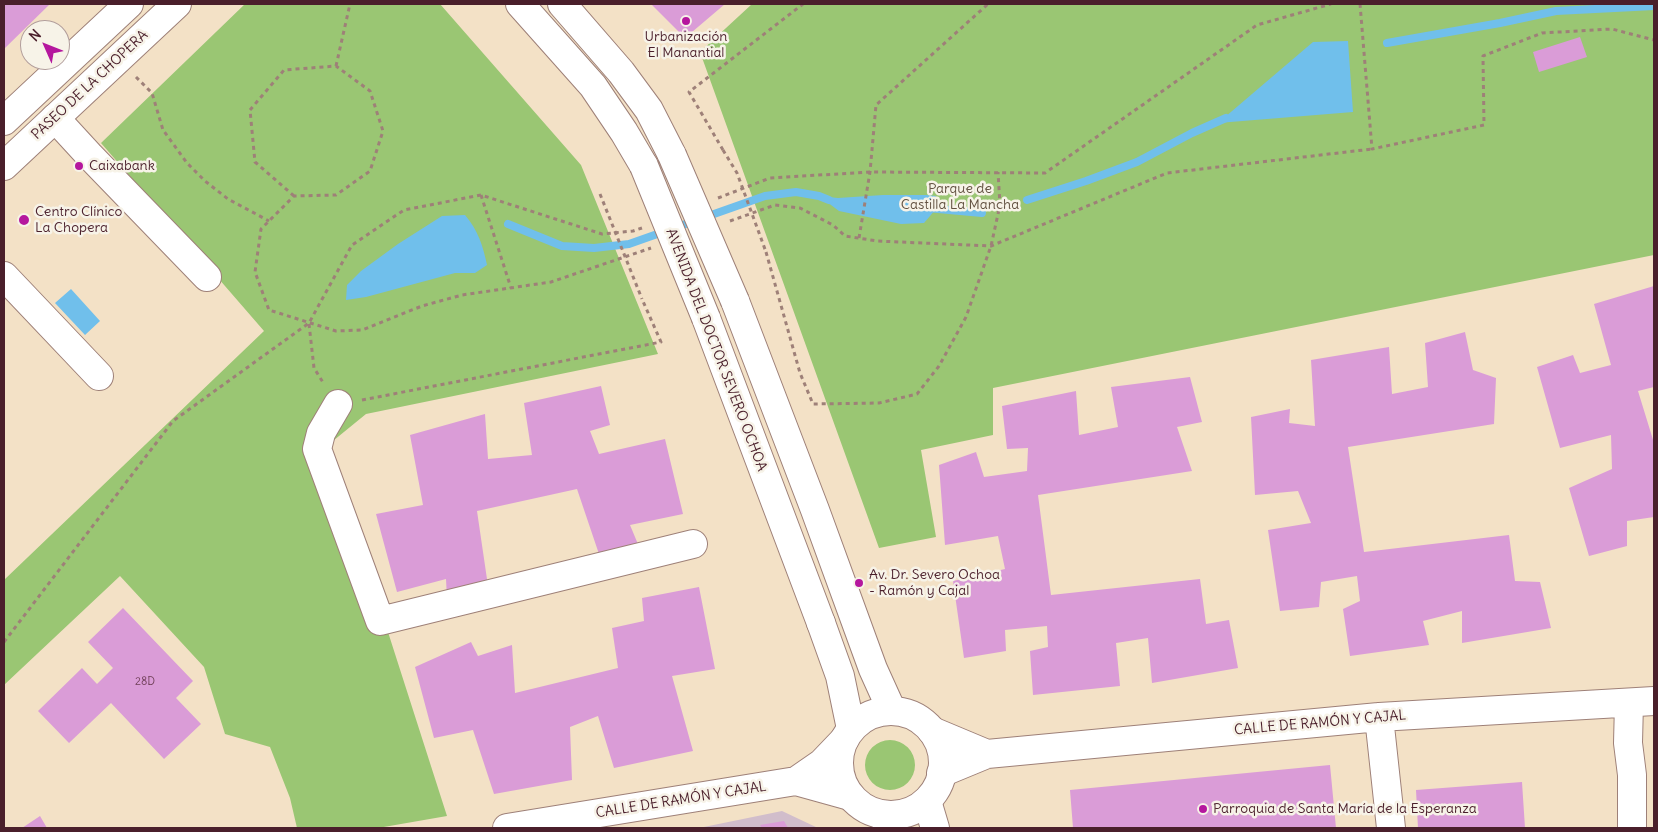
<!DOCTYPE html>
<meta charset="utf-8">
<style>
body{margin:0}
#map{position:relative;width:1658px;height:832px;overflow:hidden;background:#f3e1c6;font-family:Delius,sans-serif}
canvas{display:block}
.frame{position:absolute;inset:0;border:5px solid #4a1f2b;pointer-events:none}
.north{position:absolute;left:20px;top:20px;width:50px;height:50px;box-sizing:border-box;background:#f7f3e8;border:1px solid #b29e9c;border-radius:50%;rotate:314deg;font-size:14px;font-weight:700;line-height:20px;text-align:center;color:#4a1f2b}
.north::after{content:'';display:block;margin:auto;width:18px;height:22px;background:#b5179e;clip-path:polygon(50% 0,100% 100%,50% 72%,0 100%)}
</style>
<div id="map">
<canvas width="1658" height="832"></canvas>
<div class="frame"></div>
<div class="north">N</div>
</div>
<script>
const ctx = document.querySelector('canvas').getContext('2d');
ctx.lineJoin = 'round';
function paint(path, color) {
  ctx.fillStyle = color;
  ctx.fill(path, 'evenodd');
}
function strokePath(path, color, width, dash) {
  ctx.strokeStyle = color;
  ctx.lineWidth = width;
  ctx.lineCap = dash ? 'butt' : 'round';
  ctx.setLineDash(dash || []);
  ctx.stroke(path);
}
function label(font, color, halo, rows, align = 'center') {
  ctx.font = font + ' Delius,sans-serif';
  ctx.lineWidth = 5;
  ctx.setLineDash([]);
  ctx.textBaseline = 'middle';
  ctx.strokeStyle = halo;
  ctx.fillStyle = color;
  for (const [text, x, y, turn = 0] of rows) {
    ctx.save();
    ctx.translate(x, y);
    ctx.rotate((+turn || 0) * Math.PI / 180);
    ctx.textAlign = isNaN(turn) ? turn : align;
    if (halo) ctx.strokeText(text, 0, 0);
    ctx.fillText(text, 0, 0);
    ctx.restore();
  }
}
paint(new Path2D(`
 M 782,811 L 818,828 L 699,828 Z`), '#d1bdcb');
paint(new Path2D(`
 M 245,4 L 440,4 L 581,165 L 658,354 L 366,414 L 328,445 L 447,816 L 378,828 L 297,828 L 290,798 L 270,747 L 225,734 L 204,667 L 120,576 L 4,685 L 4,580 L 264,331 L 101,143 Z
 M 752,4 L 1654,4 L 1654,255 L 993,388 L 993,435 L 921,450 L 936,537 L 879,548 L 700,52 Z
 M865 765a25 25 0 1 1 50 0a25 25 0 1 1-50 0Z`), '#9ac673');
paint(new Path2D(`
 M 1348,41 L 1353,112 L 1218,123 L 1313,42 Z
 M 883,195 L 926,195 L 936,196 L 936,209 L 924,223 L 901,224 L 839,211 L 819,196 L 838,198 Z
 M 465,215 C 478,230 483,246 487,265 L 475,273 L 455,273 L 366,297 L 346,300 L 347,285 L 361,271 L 398,244 L 442,216 Z
 M 71,289 L 100,321 L 85,335 L 55,303 Z`), '#70bfeb');
strokePath(new Path2D(`
 M 1387,43 L 1500,23 L 1556,11 L 1654,6
 M 1027,200 L 1086,181 L 1137,162 L 1192,133 L 1226,118
 M 927,208 L 982,213
 M 508,224 L 562,246 L 594,248 L 629,244 L 765,196 L 796,192 L 819,196 L 829,200`), '#70bfeb', 8);
paint(new Path2D(`
 M 4,4 L 50,4 L 4,49 Z
 M 651,4 L 725,4 L 685,38 Z
 M 1580,37 L 1587,57 L 1539,72 L 1533,52 Z
 M 1654,286 L 1654,387 L 1638,391 L 1654,443 L 1654,517 L 1627,521 L 1627,546 L 1589,556 L 1569,488 L 1612,469 L 1611,435 L 1560,448 L 1537,367 L 1573,355 L 1580,373 L 1611,365 L 1594,304 Z
 M 1465,332 L 1473,370 L 1496,378 L 1494,424 L 1348,447 L 1364,552 L 1509,535 L 1515,581 L 1540,582 L 1551,628 L 1462,643 L 1462,611 L 1423,621 L 1429,645 L 1350,656 L 1343,609 L 1360,601 L 1357,576 L 1321,582 L 1319,607 L 1280,611 L 1268,530 L 1311,523 L 1298,491 L 1255,495 L 1251,417 L 1290,409 L 1289,423 L 1315,426 L 1311,360 L 1389,347 L 1392,394 L 1428,387 L 1425,343 Z
 M 1190,377 L 1202,422 L 1177,427 L 1192,471 L 1038,495 L 1051,595 L 1200,579 L 1206,624 L 1229,620 L 1238,668 L 1152,683 L 1148,638 L 1116,643 L 1120,686 L 1033,695 L 1030,651 L 1048,647 L 1047,626 L 1005,630 L 1006,651 L 964,658 L 953,581 L 1005,569 L 998,536 L 945,545 L 939,465 L 976,452 L 984,477 L 1027,471 L 1028,448 L 1007,449 L 1002,406 L 1076,391 L 1079,435 L 1118,427 L 1111,387 Z
 M 601,386 L 610,425 L 590,431 L 599,454 L 665,439 L 683,514 L 630,525 L 640,549 L 600,557 L 577,489 L 477,511 L 488,586 L 447,599 L 446,579 L 397,592 L 376,514 L 423,505 L 410,435 L 485,414 L 488,459 L 532,455 L 524,403 Z
 M 699,587 L 715,669 L 672,676 L 693,751 L 614,768 L 598,716 L 570,727 L 572,780 L 494,794 L 473,730 L 434,738 L 415,667 L 471,642 L 478,656 L 512,645 L 515,693 L 618,668 L 612,628 L 644,621 L 642,598 Z
 M 123,608 L 193,681 L 176,698 L 201,724 L 164,759 L 111,703 L 69,743 L 38,711 L 82,668 L 97,684 L 113,668 L 88,642 Z
 M 1330,765 L 1336,828 L 1073,828 L 1070,790 Z
 M 1522,782 L 1525,828 L 1418,828 L 1416,790 Z
 M 40,816 L 47,828 L 22,828 Z
 M 784,821 L 788,828 L 762,828 L 760,825 Z`), '#da9cd7');
const minor = new Path2D(`
 M 520,4 L 593,86 L 624,132 L 644,166
 M 562,4 L 621,72 L 649,110 L 672,155
 M 55,118 L 89,155 L 207,277
 M 4,276 L 99,376
 M 735,301 L 815,510 L 873,669 L 892,711
 M 706,318 L 821,623
 M 338,404 L 321,433 L 317,449 L 380,621 L 693,544
 M 1629,703 L 1628,743 L 1632,775 L 1632,828
 M 1379,717 L 1391,828
 M 932,731 L 987,754
 M 941,773 L 987,754 L 1379,717 L 1654,701
 M 796,781 L 850,796
 M 927,801 L 935,828
 M 882,815 L 890,828
 M 507,828 L 796,781 L 822,763 L 844,740`);
const major = new Path2D(`
 M 4,121 L 129,4
 M 4,166 L 177,4
 M 821,623 L 840,676 L 851,729
 M839 763a52 52 0 1 1 104 0a52 52 0 1 1-104 0Z`);
strokePath(minor, '#9e8078', 30);
strokePath(major, '#9e8078', 30);
strokePath(new Path2D(`
 M 1360,4 L 1372,149 L 1484,125 L 1483,56 L 1542,33 L 1612,29 L 1654,40
 M 336,66 L 350,4
 M 136,77 L 152,93 L 163,130 L 187,163 L 205,181 L 228,199 L 269,221
 M 723,150 L 689,92 L 803,4
 M 481,195 L 511,288
 M 294,196 L 255,162 L 250,110 L 284,70 L 336,66 L 370,91 L 383,131 L 370,171 L 336,195 L 294,196 L 261,229 L 255,272 L 269,310 L 336,331 L 362,330 L 422,306 L 462,295 L 551,282 L 651,248
 M 718,198 L 770,178 L 870,172 L 1045,173 L 1257,25 L 1331,4
 M 730,221 L 775,205 L 800,208 L 833,225 L 845,236 L 877,241 L 991,246 L 1167,173 L 1372,149
 M 859,238 L 870,172 L 876,105 L 988,4
 M 766,252 L 800,373 L 813,404 L 879,403 L 917,394 L 939,366 L 966,317 L 991,246 L 1000,205 L 998,172
 M 309,324 L 314,368 L 324,384
 M 362,400 L 661,342 L 642,299
 M 4,642 L 173,421 L 309,323 L 352,245 L 404,210 L 481,195 L 602,234 L 633,231 L 642,228`), '#9e8078', 3, [4, 4]);
strokePath(minor, '#fff', 28);
strokePath(major, '#fff', 28);
const minorBridge = new Path2D(`
 M 672,155 L 735,301
 M 644,166 L 706,318`);
strokePath(minorBridge, '#9e8078', 30, []);
strokePath(new Path2D(`
 M 723,150 L 737,173 L 766,252
 M 600,194 L 642,299`), '#9e8078', 3, [4, 4]);
strokePath(minorBridge, '#fff', 28);
for (const [x, y, r, color] of [
 [686,21,5,"#b5179e"],
 [79,166,5,"#b5179e"],
 [24,220,6,"#b5179e"],
 [859,583,5,"#b5179e"],
 [1203,809,5,"#b5179e"]
]) {
  const dot = new Path2D();
  dot.arc(x, y, r, 0, 2 * Math.PI);
  ctx.fillStyle = color;
  ctx.fill(dot);
  strokePath(dot, '#f7f3e8', 2);
}
label('11px', '#6e3e56', null, [
 ["28D",145,682]
]);
label('14px', '#4a1f2b', '#f7f3e8', [
 ["Urbanización",686,37,"center"],
 ["El Manantial",686,53,"center"],
 ["Caixabank",89,166],
 ["Centro Clínico",35,212],
 ["La Chopera",35,228],
 ["Av. Dr. Severo Ochoa",869,575],
 ["- Ramón y Cajal",869,591],
 ["Parroquia de Santa María de la Esperanza",1213,809]
], 'left');
label('14px', '#4a1f2b', '#f7f3e8', [
 ["PASEO DE LA CHOPERA",90,85,-43],
 ["AVENIDA DEL DOCTOR SEVERO OCHOA",716,350,69],
 ["CALLE DE RAMÓN Y CAJAL",1320,723,-5],
 ["CALLE DE RAMÓN Y CAJAL",681,800,-9]
]);
label('14px', '#625141', '#f7f3e8', [
 ["Parque de",960,189],
 ["Castilla La Mancha",960,205]
]);
</script>
